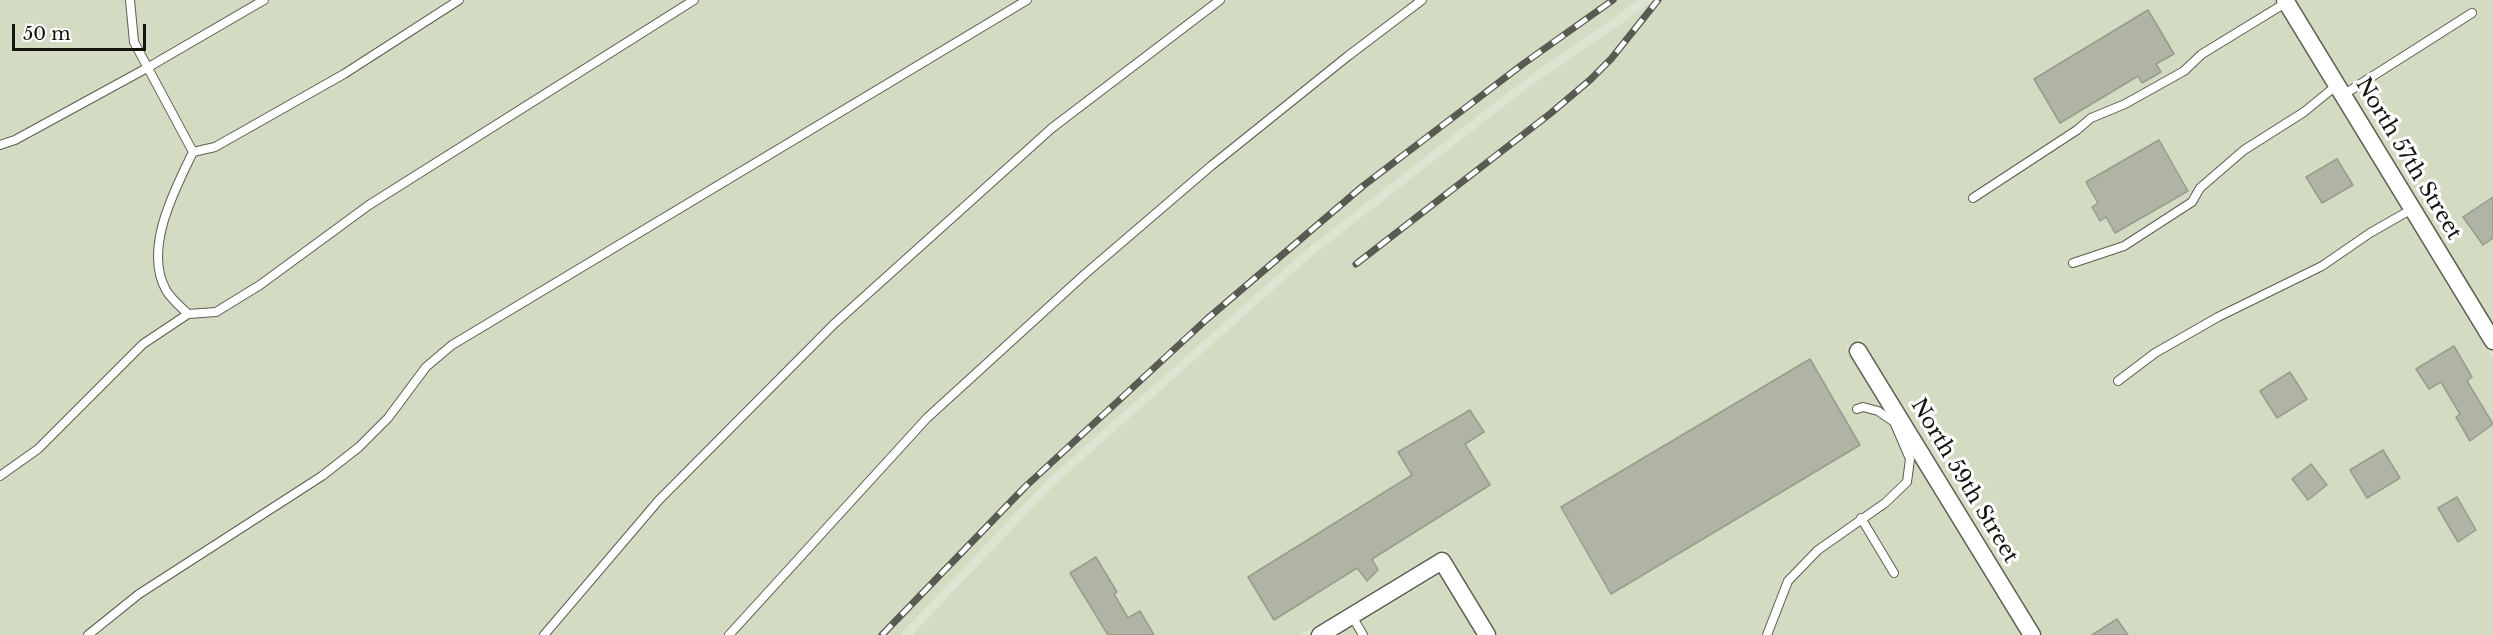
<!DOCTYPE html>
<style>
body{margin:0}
#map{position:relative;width:2493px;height:635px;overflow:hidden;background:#dee4d2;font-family:"Libre Baskerville",serif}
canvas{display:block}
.scale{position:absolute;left:12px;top:24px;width:134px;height:27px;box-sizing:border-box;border:3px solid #13140e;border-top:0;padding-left:8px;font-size:18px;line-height:21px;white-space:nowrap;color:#13140e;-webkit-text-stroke:4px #fff;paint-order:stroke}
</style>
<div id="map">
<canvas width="2493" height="635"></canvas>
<div class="scale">50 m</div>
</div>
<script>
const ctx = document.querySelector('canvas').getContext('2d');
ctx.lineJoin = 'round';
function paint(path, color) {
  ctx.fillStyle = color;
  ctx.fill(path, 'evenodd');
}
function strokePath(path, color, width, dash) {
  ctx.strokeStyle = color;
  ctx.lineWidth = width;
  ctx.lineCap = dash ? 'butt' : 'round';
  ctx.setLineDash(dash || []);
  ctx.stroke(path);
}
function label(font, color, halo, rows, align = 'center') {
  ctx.font = font + ' "Libre Baskerville",serif';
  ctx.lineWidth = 6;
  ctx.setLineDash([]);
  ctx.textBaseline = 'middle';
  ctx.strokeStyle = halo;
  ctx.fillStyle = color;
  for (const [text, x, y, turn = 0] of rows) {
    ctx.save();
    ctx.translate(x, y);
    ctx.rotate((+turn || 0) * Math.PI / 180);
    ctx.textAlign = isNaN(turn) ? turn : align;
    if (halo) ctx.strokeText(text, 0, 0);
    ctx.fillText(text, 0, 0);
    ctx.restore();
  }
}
paint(new Path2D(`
 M 0,0 L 1639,0 L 1520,83 L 1302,253 L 1047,480 L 900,635 L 0,635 Z
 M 1655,0 L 2274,0 L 2493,359 L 2493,635 L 2043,635 L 1861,338 L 1845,348 L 2021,635 L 1498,635 L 1445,548 L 1300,635 L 912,635 L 1053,486 L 1307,260 L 1525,90 Z
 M 2296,0 L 2493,0 L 2493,324 Z
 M 1440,575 L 1476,635 L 1340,635 Z`), '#d3dbc2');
const building = new Path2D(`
 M 2148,10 L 2174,54 L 2156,64 L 2161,72 L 2142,83 L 2138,76 L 2060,123 L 2034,79 Z
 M 2159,140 L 2188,191 L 2115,233 L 2106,217 L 2100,221 L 2092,207 L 2098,203 L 2086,182 Z
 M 2337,159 L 2353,185 L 2322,203 L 2306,177 Z
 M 2493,197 L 2493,238 L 2483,245 L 2463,217 Z
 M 2454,346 L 2472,377 L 2467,381 L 2493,424 L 2470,441 L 2456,417 L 2460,414 L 2441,382 L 2429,389 L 2416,369 Z
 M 1810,359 L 1860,445 L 1611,594 L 1561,507 Z
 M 2290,372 L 2307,399 L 2277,418 L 2260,391 Z
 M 1470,410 L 1484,432 L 1465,444 L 1490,485 L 1372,559 L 1378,570 L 1367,581 L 1357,568 L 1274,620 L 1248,577 L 1412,475 L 1398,452 Z
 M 2383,450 L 2400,478 L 2367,498 L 2350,470 Z
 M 2311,464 L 2327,485 L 2308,500 L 2292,479 Z
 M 2457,497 L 2476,530 L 2458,542 L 2438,508 Z
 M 1096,557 L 1117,592 L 1114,594 L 1128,618 L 1140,611 L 1154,635 L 1108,635 L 1070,573 Z
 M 2117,619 L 2128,635 L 2092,635 Z`);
paint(building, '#b0b4a4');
strokePath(building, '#979c8b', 1.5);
const lane = new Path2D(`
 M 130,0 L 134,42 L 193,152 L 215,147 L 344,74 L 459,0
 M 2343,95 L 2472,13
 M 0,145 L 15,140 L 147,68 L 264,0
 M 193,152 C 175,189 143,249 166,290 C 171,299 181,307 188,314 L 216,312 L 260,285 L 369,205 L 694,0
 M 1973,198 L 2077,130 L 2091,118 L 2125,104 L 2184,71 L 2202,54 L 2287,2
 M 2073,263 L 2124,246 L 2192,202 L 2200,188 L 2244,150 L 2304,112 L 2337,85
 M 2118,381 L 2155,353 L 2218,317 L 2322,266 L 2370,233 L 2412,209
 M 0,476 L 38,449 L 143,344 L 188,314
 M 1861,518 L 1894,573
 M 1352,616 L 1363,635
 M 88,635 L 139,594 L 322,476 L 359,447 L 388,418 L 426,367 L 452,345 L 1027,0
 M 544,635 L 659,500 L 834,324 L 1052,128 L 1220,0
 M 729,635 L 927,418 L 1085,274 L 1211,166 L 1348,56 L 1422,0
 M 1767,635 L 1788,581 L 1818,550 L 1885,503 L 1907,482 L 1910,459 L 1894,422 L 1878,411 L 1863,407 L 1857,409`);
const street = new Path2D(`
 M 2285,0 L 2493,341
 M 1858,351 L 2032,635
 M 1320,635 L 1442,561 L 1487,635`);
strokePath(lane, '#5a5e4f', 10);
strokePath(street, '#5a5e4f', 19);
strokePath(lane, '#fff', 8);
strokePath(street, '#fff', 16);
const rail = new Path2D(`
 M 1356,264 L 1551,113 L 1590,80 L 1611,59 L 1658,0
 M 882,635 L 1025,487 L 1207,319 L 1363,186 L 1523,64 L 1613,0`);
strokePath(rail, '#585b51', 7);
strokePath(rail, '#fff', 4.5, [14]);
label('21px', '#13140e', '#fff', [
 ["North 57th Street",2408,159,59],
 ["North 59th Street",1964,481,59]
]);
</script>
